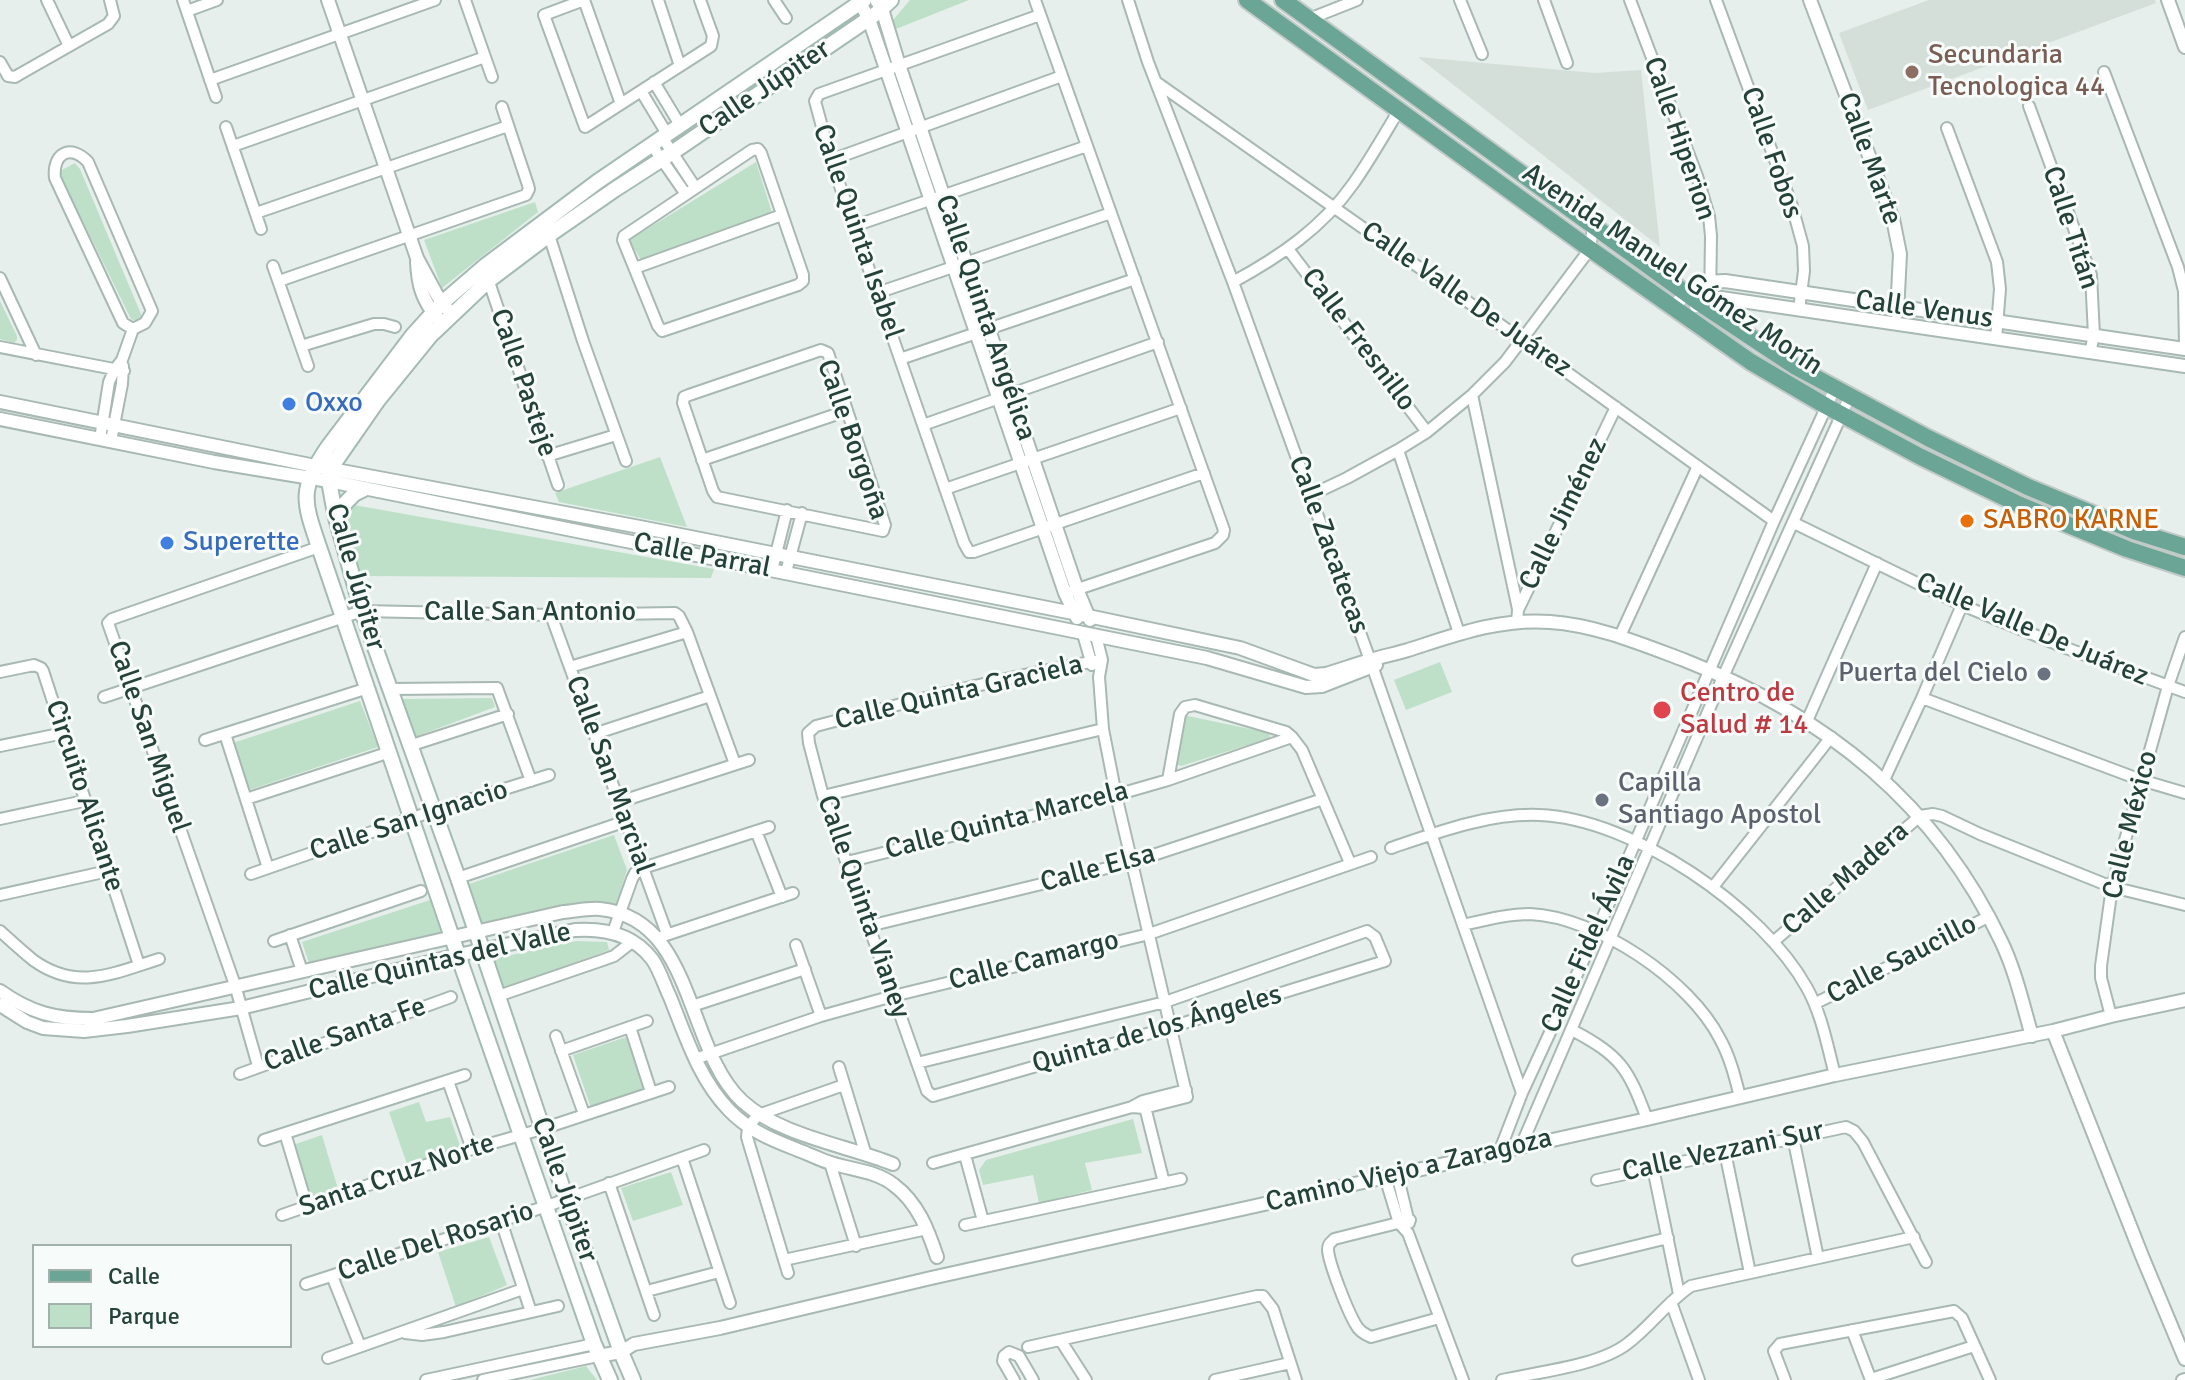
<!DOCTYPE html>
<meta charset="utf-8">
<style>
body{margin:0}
#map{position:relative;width:2185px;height:1380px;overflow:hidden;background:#e6efeb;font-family:Signika,sans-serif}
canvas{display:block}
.legend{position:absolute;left:32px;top:1244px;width:260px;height:104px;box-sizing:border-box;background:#f7fbf9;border:2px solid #a3b1ad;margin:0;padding:10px 14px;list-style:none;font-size:24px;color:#24423a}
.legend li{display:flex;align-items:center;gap:16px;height:40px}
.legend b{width:40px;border:2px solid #a3b1ad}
</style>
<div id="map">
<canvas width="2185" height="1380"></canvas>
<ul class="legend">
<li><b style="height:10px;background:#6aa596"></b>Calle</li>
<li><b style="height:22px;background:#bfe0c8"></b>Parque</li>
</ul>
</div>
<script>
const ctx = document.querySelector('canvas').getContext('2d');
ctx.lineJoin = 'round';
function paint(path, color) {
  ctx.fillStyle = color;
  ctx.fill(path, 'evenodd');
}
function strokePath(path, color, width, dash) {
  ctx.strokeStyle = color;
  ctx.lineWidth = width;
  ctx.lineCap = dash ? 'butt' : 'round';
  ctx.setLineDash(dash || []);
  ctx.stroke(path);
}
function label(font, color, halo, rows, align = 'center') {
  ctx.font = font + ' Signika,sans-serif';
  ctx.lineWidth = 6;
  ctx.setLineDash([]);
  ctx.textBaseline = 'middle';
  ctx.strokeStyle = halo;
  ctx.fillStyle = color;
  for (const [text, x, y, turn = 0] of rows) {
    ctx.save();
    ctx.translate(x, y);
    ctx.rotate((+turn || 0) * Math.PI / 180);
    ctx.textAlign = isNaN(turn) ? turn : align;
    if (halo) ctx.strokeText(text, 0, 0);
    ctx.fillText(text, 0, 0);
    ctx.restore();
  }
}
paint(new Path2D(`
 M 1929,0 L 2155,0 L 2156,3 L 1868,110 L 1839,33 Z
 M 1418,57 L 1595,73 L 1641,70 L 1660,247 Z`), '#d4dfda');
paint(new Path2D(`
 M 910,0 L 969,0 L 896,29 L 893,20 Z
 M 756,162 L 774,219 L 641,260 L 629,240 Z
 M 75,163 L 80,169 L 141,314 L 141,319 L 137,321 L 131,319 L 64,183 L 60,171 Z
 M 535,202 L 538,212 L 442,288 L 424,240 Z
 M 0,301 L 17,336 L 17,340 L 14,343 L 0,339 Z
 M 660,457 L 687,527 L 559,502 L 555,493 Z
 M 354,505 L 714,569 L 711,578 L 361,576 L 343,516 Z
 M 1440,662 L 1452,692 L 1406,710 L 1394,680 Z
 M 492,698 L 495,707 L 415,737 L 402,699 Z
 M 360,701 L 378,747 L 249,790 L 233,743 Z
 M 1183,715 L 1269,733 L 1270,738 L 1181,766 L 1175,763 Z
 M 614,835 L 627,870 L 615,908 L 481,927 L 466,885 Z
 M 430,900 L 442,936 L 310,966 L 302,942 Z
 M 576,941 L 607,942 L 609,950 L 503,990 L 493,959 Z
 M 626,1037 L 644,1092 L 591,1108 L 573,1055 Z
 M 419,1102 L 426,1122 L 450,1117 L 461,1149 L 408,1167 L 389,1112 Z
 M 1133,1119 L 1142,1153 L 1085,1163 L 1092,1190 L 1039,1203 L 1033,1175 L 983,1185 L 979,1170 L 986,1160 Z
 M 322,1135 L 338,1189 L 312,1198 L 293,1145 Z
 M 671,1172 L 683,1205 L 633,1221 L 621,1188 Z
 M 489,1237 L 507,1285 L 456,1307 L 438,1252 Z
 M 586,1366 L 597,1380 L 530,1380 Z`), '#bfe0c8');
const minor = new Path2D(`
 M 47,0 L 69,46
 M 183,0 L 216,97
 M 465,0 L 492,77
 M 584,0 L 544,15 L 585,127 L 711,46 L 713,36 L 700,0
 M 584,0 L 621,104
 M 658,0 L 680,66
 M 774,0 L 786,18
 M 1035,0 L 1224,530 L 1223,535 L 1215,543 L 1072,591
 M 1128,0 L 1148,62 L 1233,282 L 1370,660 L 1522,1093
 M 1460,0 L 1482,54
 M 1544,0 L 1567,63
 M 1630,0 L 1697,176 L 1709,216 L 1711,236 L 1710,304
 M 1716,0 L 1792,206 L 1803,246 L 1804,271 L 1799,310
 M 187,11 L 217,0
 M 1040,15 L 819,94 L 815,101 L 831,160 L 964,543 L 969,552 L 974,552 L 1204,473
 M 1309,19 L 1357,0
 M 0,62 L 8,76 L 15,77 L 20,74 L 108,24 L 114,16 L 110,0
 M 2104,72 L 2178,267 L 2184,291 L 2185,346
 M 210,80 L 435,0
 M 654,82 L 680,125
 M 1156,82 L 1522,340 L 1774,521
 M 641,91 L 667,134
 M 2029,106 L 2091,275 L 2094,335 L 2090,353
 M 226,127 L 261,229
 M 1947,128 L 1997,262 L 2000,289 L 1996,339
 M 662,137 L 695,187
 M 651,144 L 685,193
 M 233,146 L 485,57
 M 758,149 L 761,153 L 803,275 L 803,281 L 798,285 L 662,331 L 658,326 L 623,240 L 624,236 L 752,150 Z
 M 831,160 L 1062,76
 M 256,213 L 508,126
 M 854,226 L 1087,146
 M 548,232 L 583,341 L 626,461
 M 1288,249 L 1427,432
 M 273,266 L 308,366
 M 635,268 L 782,215
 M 0,278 L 36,355
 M 488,279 L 558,485
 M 279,281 L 526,195 L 529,189 L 528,185 L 502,107
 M 1233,282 C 1279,257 1322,228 1353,184 C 1370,160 1384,135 1399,110
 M 877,293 L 1111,213
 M 301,346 L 374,324 L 384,324 L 395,327
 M 0,347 L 124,371
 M 821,350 L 828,353 L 885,525 L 883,531 L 717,497 L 713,491 L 683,403 L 684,397 L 689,395 Z
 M 900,359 L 1135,279
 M 1472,395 L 1518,609
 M 923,425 L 1158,342
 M 100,439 L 109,382 L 115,369 L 122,360 L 133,329 L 145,323 L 152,311 L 88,162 C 70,143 52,154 55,178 L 123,323 L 133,329
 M 111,441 L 122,384 L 123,366
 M 1398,450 L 1459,633
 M 547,456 L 616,435
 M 702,460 L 846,411
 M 945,489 L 1181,408
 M 1309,496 L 1347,478 L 1398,450 L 1427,432 L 1472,395 L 1505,362 L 1590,249 L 1593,225
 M 1794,523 L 1962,605 L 2066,648 L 2185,692
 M 772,570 L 787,510
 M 786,572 L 802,513
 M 551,615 L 667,934
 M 1517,622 L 1518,610 L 1616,407
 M 1083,634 L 1092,665
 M 1096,636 L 1102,660 L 1099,677 L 1103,729 L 1116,795 L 1187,1097 L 1144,1108 L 1132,1107
 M 1620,636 L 1698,466
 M 570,667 L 687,632
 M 0,672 L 34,665 L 41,668 L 43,671 L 139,965
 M 389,689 L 497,688 L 531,781
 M 104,697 L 362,611 L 551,615 L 675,613 L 679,616 L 687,632 L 735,764
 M 1922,698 L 2141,780 L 2185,793
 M 1807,721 L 1877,563
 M 225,734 L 268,868
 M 594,734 L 710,696
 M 205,740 L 368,688
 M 0,746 L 64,733
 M 409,746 L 508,714
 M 1168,780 L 1180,714 L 1185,707 L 1195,705 L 1286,732 L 1292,737 L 1302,750 L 1350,863
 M 1884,780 L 1922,698 L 1962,605
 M 823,796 L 1103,729
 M 246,799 L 390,752
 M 619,802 L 749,760
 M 0,819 L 84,801
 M 756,831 L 782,897
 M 1391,848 C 1438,832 1489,813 1539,815 C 1632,818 1763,908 1807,988 C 1822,1015 1827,1045 1835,1075
 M 847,862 L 1116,795 L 1168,780 L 1292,737
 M 251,874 L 412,818 L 549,775
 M 458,878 L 626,821
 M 1713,887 L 1831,737
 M 0,895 L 108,871
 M 1463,925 C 1485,920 1508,914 1530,914 C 1597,917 1690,980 1720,1039 C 1730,1057 1735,1077 1740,1097
 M 869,926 L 1132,862 L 1323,799
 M 0,931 C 11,941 22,951 33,960 C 77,992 114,973 159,959
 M 613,932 L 632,879 L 635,873 L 643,868 L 769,827
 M 290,935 L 302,971
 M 663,936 L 793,893
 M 274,941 L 421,891
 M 1773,942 L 1920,816 L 1933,814 L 1942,816 L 1980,834 L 2112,887 L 2185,905
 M 796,945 L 821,1016
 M 498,996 L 603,960 L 614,956 L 632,942
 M 1816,1003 L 1988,917
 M 692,1006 L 805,969
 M 2111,1016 L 2101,978 L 2101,966 L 2112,887 L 2168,686 L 2185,637
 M 630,1027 L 651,1092
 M 1572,1030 C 1621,1056 1628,1068 1647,1119
 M 556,1036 L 584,1114
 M 561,1051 L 647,1021
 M 695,1059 L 821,1016 L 893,996 L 1149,934 L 1371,857
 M 917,1063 L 1165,1002 L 1367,931 L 1375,937 L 1385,961 L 1171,1027 L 933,1096 L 927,1091 L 823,796 L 809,743 L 808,733 L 816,726 C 911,701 1005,677 1102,660
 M 258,1066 L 235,985 L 108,623 L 112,619 L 319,547
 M 839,1067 L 865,1152
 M 240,1074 L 451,997
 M 448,1081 L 472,1149
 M 1144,1103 L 1164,1183
 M 285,1133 L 307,1206
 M 1793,1137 L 1818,1258
 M 264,1140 L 465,1075
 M 1521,1146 L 1723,677 L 1850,396
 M 1500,1150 L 1522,1093 L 1596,933 L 1774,521 L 1835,388
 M 1725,1152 L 1750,1273
 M 965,1155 L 983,1221
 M 682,1158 L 730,1303
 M 830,1163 L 856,1246
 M 933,1163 L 1132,1107 L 1143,1101 L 1186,1090
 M 1653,1168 L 1679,1294
 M 1397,1174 L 1409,1223
 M 1385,1177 L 1399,1223 L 1408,1233 L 1463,1380
 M 1597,1180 L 1846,1127 L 1854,1131 L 1863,1142 L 1926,1262
 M 609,1183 L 654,1315
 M 282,1215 L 472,1149 L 542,1129 L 669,1087
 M 1410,1220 L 1334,1239 C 1330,1244 1328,1243 1328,1250 C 1329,1264 1348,1312 1356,1325 C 1359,1331 1364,1334 1371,1337 L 1439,1318
 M 501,1221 L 531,1312
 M 965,1225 L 1181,1179
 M 784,1260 L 927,1229
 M 1578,1260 L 1668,1238
 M 788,1273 L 749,1144 L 747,1137 L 748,1127 L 758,1115 L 844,1085
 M 332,1276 L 360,1346
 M 306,1284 L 547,1206 L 704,1150
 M 647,1291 L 719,1272
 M 1671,1302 L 1699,1380
 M 1852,1330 L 1871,1380
 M 405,1333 L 422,1335 L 444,1332 L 558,1306
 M 1061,1341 L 1086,1380
 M 1028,1347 L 1257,1296 L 1263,1296 L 1273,1309 L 1296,1380
 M 328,1358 L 523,1289
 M 1871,1379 L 1974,1346
 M 426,1380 L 594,1344
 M 483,1380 L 598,1356
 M 1014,1380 L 1003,1361 L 1004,1356 L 1009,1352 L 1019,1356 L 1033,1380
 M 1215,1380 L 1290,1363
 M 1502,1380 C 1538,1372 1598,1366 1627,1344 C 1650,1327 1667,1302 1691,1286 L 1914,1237
 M 1785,1380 L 1774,1351 L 1780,1344 L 1954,1311 L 1962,1318 L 1990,1380
 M 2182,1380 L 2185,1379`);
const tertiary = new Path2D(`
 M 328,0 L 417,258 L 437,295 L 451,314
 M 876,0 L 882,9 L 899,65 L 1077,589 L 1090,620
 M 1810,0 L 1893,219 L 1900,254 L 1897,313
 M 2168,0 L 2185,47
 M 860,3 L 869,19 L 1065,593 L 1077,618
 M 417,262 C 418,284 422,301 438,318
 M 1696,306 C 1701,297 1712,298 1721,298 L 2185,366
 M 1673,308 C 1691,287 1696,281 1725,281 L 2185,349
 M 0,402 L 315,466 L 645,528 L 1088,616 L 1240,648 L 1314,675 L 1326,674 C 1340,670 1353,665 1367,661 C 1380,657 1394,654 1408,650 C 1455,635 1500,618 1550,622 C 1596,625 1641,644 1684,660 C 1826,716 1936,803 2002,943 C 2016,973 2023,1005 2032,1036
 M 0,419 L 214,462 L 329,481 L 1207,658 L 1306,687 L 1322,686 L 1376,665
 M 0,991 C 31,1013 55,1019 93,1019 L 563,912 C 575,911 588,908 600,909 C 695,918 685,1048 742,1101 C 780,1136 846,1145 893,1164
 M 0,1005 L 27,1022 L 43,1028 L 84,1031 L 127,1026 L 241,1008 L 458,955 L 575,930 C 604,928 633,934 652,959 C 660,970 664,985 670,997 C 686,1037 699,1079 729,1110 C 752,1134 779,1142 808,1154 C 816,1157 823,1161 831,1163 C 852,1170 877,1171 894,1185 C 918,1203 928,1230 937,1257
 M 2053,1031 L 2142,1256 L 2185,1359
 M 598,1356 L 621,1352 L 634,1344 L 720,1328 L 931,1278 L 1647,1119 L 1835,1075 L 2053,1031 L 2111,1016 L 2185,1000`);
const secondary = new Path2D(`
 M 335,514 L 354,494 L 364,489
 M 610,1380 L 594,1344 L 458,955 L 319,547 C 303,500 299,490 328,447 L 413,335 L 442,303 L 485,266 L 597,182 L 864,0
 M 633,1380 L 621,1352 L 566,1198 L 458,878 L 362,611 L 335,514 L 329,481 L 330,469 L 378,400 L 430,336 L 488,281 L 549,235 L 614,190 L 673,152 L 877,13 L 891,0`);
const primary = new Path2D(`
 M 1247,0 L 1590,249 L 1751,362 L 1826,406 L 1919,456 L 2020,505 L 2127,549 L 2185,568
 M 1283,0 L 1698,302 L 1796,367 L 1928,438 L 2028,487 L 2134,531 L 2185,547`);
strokePath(minor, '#a8b8b2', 14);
strokePath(tertiary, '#a8b8b2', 16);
strokePath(secondary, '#a4bbb3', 18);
strokePath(primary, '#c2cac8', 20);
strokePath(minor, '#fff', 10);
strokePath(tertiary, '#fff', 12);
strokePath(secondary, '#fff', 14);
strokePath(primary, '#6aa596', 16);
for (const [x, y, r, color] of [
 [1912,72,8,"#8d6e63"],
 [289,404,8,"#3f7fe0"],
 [1967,521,8,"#e8710a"],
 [167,543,8,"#3f7fe0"],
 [2044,674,8,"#6b7280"],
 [1662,710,10,"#e0444e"],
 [1602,800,8,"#6b7280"]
]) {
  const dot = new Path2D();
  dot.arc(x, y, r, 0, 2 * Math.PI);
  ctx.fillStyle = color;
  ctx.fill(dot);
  strokePath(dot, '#f7fbf9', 3);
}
label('28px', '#785e54', '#f7fbf9', [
 ["Secundaria",1928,56],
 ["Tecnologica 44",1928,88]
], 'left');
label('28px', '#24423a', '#f7fbf9', [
 ["Calle Júpiter",765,89,-34],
 ["Calle Hiperion",1679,139,71],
 ["Calle Fobos",1771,153,71],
 ["Calle Marte",1869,159,70],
 ["Calle Titán",2070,228,72],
 ["Calle Quinta Isabel",857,232,71],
 ["Avenida Manuel Gómez Morín",1672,270,34],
 ["Calle Valle De Juárez",1466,300,35],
 ["Calle Venus",1924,310,8],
 ["Calle Quinta Angélica",985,318,71],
 ["Calle Fresnillo",1358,340,53],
 ["Calle Pasteje",523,383,71],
 ["Calle Borgoña",852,440,71],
 ["Calle Jiménez",1564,514,-64],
 ["Calle Zacatecas",1328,545,70],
 ["Calle Parral",702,556,11],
 ["Calle Júpiter",355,577,74],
 ["Calle San Antonio",530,613],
 ["Calle Valle De Juárez",2032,630,23],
 ["Calle Quinta Graciela",959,693,-13],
 ["Calle San Miguel",148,737,71],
 ["Calle San Marcial",609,775,70],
 ["Circuito Alicante",84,796,72],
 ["Calle San Ignacio",409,821,-18],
 ["Calle Quinta Marcela",1007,821,-14],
 ["Calle México",2131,825,-76],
 ["Calle Elsa",1098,869,-15],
 ["Calle Madera",1846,879,-41],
 ["Calle Quinta Vianey",863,907,71],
 ["Calle Fidel Ávila",1589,944,-66],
 ["Calle Saucillo",1902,960,-27],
 ["Calle Camargo",1034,961,-14],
 ["Calle Quintas del Valle",440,962,-13],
 ["Quinta de los Ángeles",1157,1030,-16],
 ["Calle Santa Fe",345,1035,-20],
 ["Calle Vezzani Sur",1723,1152,-12],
 ["Camino Viejo a Zaragoza",1409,1171,-13],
 ["Santa Cruz Norte",397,1176,-19],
 ["Calle Júpiter",564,1190,71],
 ["Calle Del Rosario",436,1242,-18]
]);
label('28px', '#366cbe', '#f7fbf9', [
 ["Oxxo",305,404],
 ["Superette",183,543]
], 'left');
label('28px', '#c56008', '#f7fbf9', [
 ["SABRO KARNE",1983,521]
], 'left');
label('28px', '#5b616d', '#f7fbf9', [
 ["Puerta del Cielo",2028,674],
 ["Capilla",1618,784,"left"],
 ["Santiago Apostol",1618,816,"left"]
], 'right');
label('28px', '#be3a42', '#f7fbf9', [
 ["Centro de",1680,694],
 ["Salud # 14",1680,726]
], 'left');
</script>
